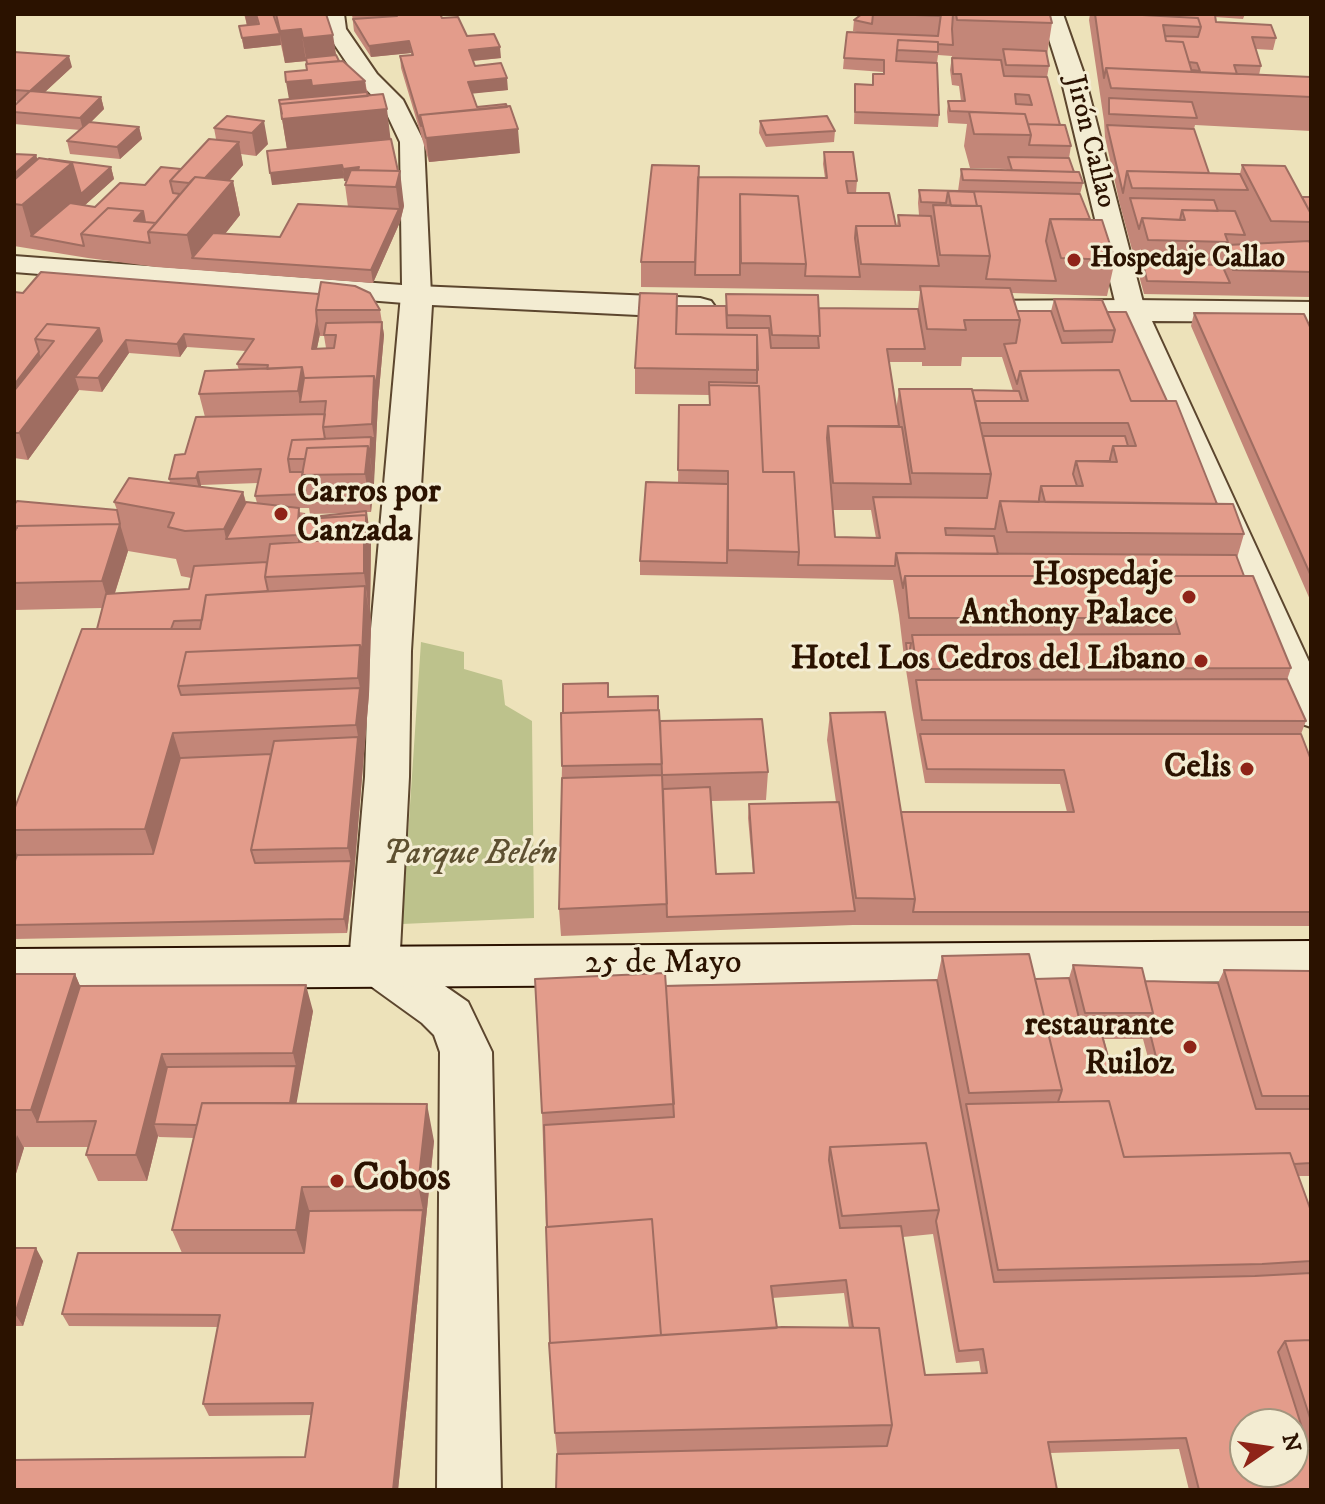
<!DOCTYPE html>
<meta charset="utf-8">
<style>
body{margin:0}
#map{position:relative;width:1325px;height:1504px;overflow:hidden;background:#ede2ba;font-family:"IM FELL DW Pica",serif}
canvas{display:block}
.frame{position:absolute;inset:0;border:16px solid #2b1200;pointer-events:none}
.north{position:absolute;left:1229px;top:1408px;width:80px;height:80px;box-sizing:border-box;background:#f3ecd2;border:2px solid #a3957e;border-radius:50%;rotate:77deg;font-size:22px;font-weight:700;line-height:32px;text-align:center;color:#2b1200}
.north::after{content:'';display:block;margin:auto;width:28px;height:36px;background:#8f2418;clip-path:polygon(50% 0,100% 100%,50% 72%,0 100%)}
</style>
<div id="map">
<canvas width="1325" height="1504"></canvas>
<div class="frame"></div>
<div class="north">N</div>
</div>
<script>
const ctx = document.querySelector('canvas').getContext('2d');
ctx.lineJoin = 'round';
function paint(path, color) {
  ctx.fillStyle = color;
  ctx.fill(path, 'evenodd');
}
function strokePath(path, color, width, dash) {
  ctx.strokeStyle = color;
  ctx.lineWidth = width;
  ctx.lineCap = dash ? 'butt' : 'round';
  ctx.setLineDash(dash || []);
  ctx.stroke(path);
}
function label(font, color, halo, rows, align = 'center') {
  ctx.font = font + ' "IM FELL DW Pica",serif';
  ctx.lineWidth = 6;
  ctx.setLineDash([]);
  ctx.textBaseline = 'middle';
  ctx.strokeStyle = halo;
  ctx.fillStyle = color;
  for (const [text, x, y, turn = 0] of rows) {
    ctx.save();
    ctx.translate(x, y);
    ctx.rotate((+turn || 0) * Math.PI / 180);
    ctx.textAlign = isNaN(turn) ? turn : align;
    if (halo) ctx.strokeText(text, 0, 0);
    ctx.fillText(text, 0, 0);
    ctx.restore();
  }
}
paint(new Path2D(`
 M 421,642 L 464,652 L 464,669 L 502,680 L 505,705 L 532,721 L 534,918 L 402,924 Z`), '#bdc28c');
const minor = new Path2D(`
 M 322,14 L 344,14 L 346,29 L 377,74 L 403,100 L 424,142 L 431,295 L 427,301 L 417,304 L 14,272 L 14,256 L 402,285 L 400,142 L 384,108 L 361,84 L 324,29 Z
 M 1041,14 L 1063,14 L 1084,74 L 1145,310 L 1141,316 L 1121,316 L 1117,310 L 1060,74 Z`);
const tertiary = new Path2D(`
 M 417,286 L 700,298 L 711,301 L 716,308 L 711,315 L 700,318 L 432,305 L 411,651 L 409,777 L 400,950 L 416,966 L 468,1002 L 492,1052 L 501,1490 L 437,1490 L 440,1052 L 434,1035 L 422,1023 L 372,987 L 350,951 L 365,777 L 369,651 L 401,295 L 406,288 Z
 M 1131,300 L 1311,302 L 1311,322 L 1152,321 L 1311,666 L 1311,727 L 1296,722 L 1290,712 L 1120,321 L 957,321 L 946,318 L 941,311 L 946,304 L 957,301 Z`);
const secondary = new Path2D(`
 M 1311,941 L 1311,981 L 14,989 L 14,949 Z`);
strokePath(minor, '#5c462e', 4);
strokePath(tertiary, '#5c462e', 4);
strokePath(secondary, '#2b1200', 4);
paint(minor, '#f3ecd2');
paint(tertiary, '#f3ecd2');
paint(secondary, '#f3ecd2');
paint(new Path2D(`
 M 244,14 L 326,14 L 336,55 L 339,61 L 365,81 L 368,96 L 391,139 L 404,206 L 400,222 L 373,283 L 156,267 L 88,258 L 14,246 L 14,154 L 36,155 L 38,160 L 111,167 L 114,179 L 85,205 L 95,207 L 181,169 L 216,139 L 214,128 L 227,116 L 268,144 L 256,156 L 241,154 L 243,165 L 230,180 L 233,181 L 240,215 L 225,234 L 280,237 L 348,207 L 345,185 L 347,181 L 344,181 L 344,178 L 272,185 L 287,149 L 279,100 L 289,99 L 307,70 L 307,64 L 306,61 L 285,63 L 281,45 L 244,49 L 239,26 L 247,25 Z
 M 352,14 L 440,14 L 442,18 L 501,58 L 473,61 L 475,66 L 508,90 L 472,93 L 477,107 L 520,153 L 429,162 L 401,68 L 400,56 L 411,55 L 411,53 L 371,57 L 354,31 Z
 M 862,14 L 1046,14 L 1052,23 L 1047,55 L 1049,66 L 1047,77 L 1060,125 L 1071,146 L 1069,158 L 1074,172 L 1083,183 L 1080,194 L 1090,219 L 1115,260 L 1107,296 L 1012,293 L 1017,311 L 1051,311 L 1054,299 L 1107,312 L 1167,401 L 1217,504 L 1244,534 L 1237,558 L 1244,576 L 1291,668 L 1287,680 L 1306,721 L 1301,734 L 1311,760 L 1311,926 L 853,925 L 561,936 L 559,909 L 562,766 L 608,697 L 658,710 L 660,721 L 768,772 L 766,800 L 711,801 L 716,874 L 753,873 L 748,818 L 749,804 L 836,802 L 827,740 L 830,713 L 901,812 L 1067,812 L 1060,784 L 925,783 L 912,708 L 904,657 L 899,615 L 893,580 L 640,575 L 640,561 L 678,483 L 679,405 L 709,405 L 709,395 L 635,394 L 635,368 L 677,306 L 726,306 L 726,294 L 819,308 L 918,309 L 920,291 L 641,287 L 641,262 L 698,177 L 825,178 L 823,164 L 824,152 L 857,181 L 856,193 L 897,226 L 898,215 L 931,216 L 919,215 L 918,203 L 919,190 L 958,191 L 961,169 L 1007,170 L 1006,169 L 970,168 L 964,146 L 967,124 L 948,123 L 947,112 L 948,101 L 961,101 L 959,86 L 952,85 L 950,70 L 952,56 L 938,55 L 937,63 L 939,115 L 938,127 L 854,124 L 855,84 L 872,85 L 873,74 L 883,74 L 883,72 L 843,69 L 844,58 L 857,32 L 853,31 L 854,20 ZM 962,357 L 1002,357 L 1013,391 L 899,389 L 896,411 L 889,362 L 922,362 L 922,366 L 961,366 ZM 833,510 L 871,510 L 876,538 L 835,537 Z
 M 1090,14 L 1245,14 L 1243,19 L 1215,17 L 1216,22 L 1276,38 L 1273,50 L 1255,49 L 1261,66 L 1259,75 L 1311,77 L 1311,131 L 1195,125 L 1194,129 L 1209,173 L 1240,174 L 1242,165 L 1302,197 L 1311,197 L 1311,297 L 1144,294 L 1120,205 L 1105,137 L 1104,121 L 1089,20 Z
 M 14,52 L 72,67 L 45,92 L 101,97 L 104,109 L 91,122 L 139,127 L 142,139 L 120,159 L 70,154 L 67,141 L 80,130 L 14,124 L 14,106 L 18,102 L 14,101 Z
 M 760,121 L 835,131 L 834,142 L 766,147 L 759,133 Z
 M 14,292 L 380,310 L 384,335 L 378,402 L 375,463 L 371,512 L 366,512 L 371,542 L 370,611 L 371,625 L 369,694 L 354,875 L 347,933 L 14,939 L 14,810 L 97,629 L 102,608 L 14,610 L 14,505 L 117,510 L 114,502 L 170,483 L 169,479 L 185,454 L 205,417 L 199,394 L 239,370 L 237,364 L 246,351 L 187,347 L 180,357 L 129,353 L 102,392 L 79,390 L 28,460 L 14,458 ZM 320,334 L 320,336 L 324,336 L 326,348 L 317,348 ZM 258,483 L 255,496 L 257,503 L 246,502 L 243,492 L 201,487 L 201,485 ZM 299,508 L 309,508 L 310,514 L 350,513 L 321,518 L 306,519 L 305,513 L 299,512 ZM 128,551 L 176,559 L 181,576 L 191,578 L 189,589 L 115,593 Z
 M 1194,313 L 1311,329 L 1311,602 L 1191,326 Z
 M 942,956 L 1035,979 L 1069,978 L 1073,965 L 1145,981 L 1218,983 L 1224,970 L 1310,971 L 1311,968 L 1311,1176 L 1298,1176 L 1311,1211 L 1311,1490 L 1189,1490 L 1179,1449 L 1050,1453 L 557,1454 L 555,1433 L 550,1343 L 542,1113 L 666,986 L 937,980 ZM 1104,1039 L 1143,1039 L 1150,1065 L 1111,1067 ZM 933,1234 L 956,1363 L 979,1361 L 981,1373 L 925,1375 L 903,1237 ZM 844,1293 L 849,1328 L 777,1328 L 772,1298 Z
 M 14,974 L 75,974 L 80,986 L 313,1011 L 296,1103 L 434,1141 L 398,1490 L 14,1490 L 305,1457 L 311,1415 L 209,1416 L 203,1404 L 218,1327 L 69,1326 L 62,1314 L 182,1253 L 172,1230 L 194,1138 L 159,1137 L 158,1136 L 147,1181 L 98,1181 L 86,1155 L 88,1147 L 24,1147 L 14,1180 Z
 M 14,1248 L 43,1261 L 23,1326 L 14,1326 Z`), '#c38678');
paint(new Path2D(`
 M 256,14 L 258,25 L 247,26 L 245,15 Z
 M 278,23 L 333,35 L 338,67 L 308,70 L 301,29 L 306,61 L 285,63 Z
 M 280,34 L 281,45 L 244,49 L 242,38 Z
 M 409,41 L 411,53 L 371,57 L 369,46 Z
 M 500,47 L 501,58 L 470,61 L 469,50 Z
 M 69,56 L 72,67 L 33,103 L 30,91 Z
 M 507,78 L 508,90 L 469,94 L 468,82 Z
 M 309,80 L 365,81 L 368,104 L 315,109 L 312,87 L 314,102 L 290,105 L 286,82 Z
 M 101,97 L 104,109 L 83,130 L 80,118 Z
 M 387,109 L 392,151 L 289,161 L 282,119 Z
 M 264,121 L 268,144 L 256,156 L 252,133 Z
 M 139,127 L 142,139 L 120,159 L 117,147 Z
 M 518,129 L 520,153 L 429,162 L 426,138 Z
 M 239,142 L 243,165 L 205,208 L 200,184 Z
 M 36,155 L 43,179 L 14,204 L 14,174 Z
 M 72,163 L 111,167 L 114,179 L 84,206 L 31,236 L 22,205 Z
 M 342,165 L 344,178 L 272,185 L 270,173 Z
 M 359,167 L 361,180 L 344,181 L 343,169 Z
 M 400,171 L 404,206 L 400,222 L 373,283 L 371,270 L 399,209 L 396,187 Z
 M 233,181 L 240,215 L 205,259 L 192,258 L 187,235 Z
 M 143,211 L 148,234 L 134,221 Z
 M 317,321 L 320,334 L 314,362 L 312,349 Z
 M 382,322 L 384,335 L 378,402 L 374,484 L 370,457 L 371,437 L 374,437 L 372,424 L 374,376 Z
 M 99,328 L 106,354 L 75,377 L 79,390 L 28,460 L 19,433 Z
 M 184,334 L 187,347 L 180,357 L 177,344 Z
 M 126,340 L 129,353 L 102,392 L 98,378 Z
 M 39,352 L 43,365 L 14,404 L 14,385 Z
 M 302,367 L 309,402 L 300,402 L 298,391 Z
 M 368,446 L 374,484 L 371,512 L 365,474 Z
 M 198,472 L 201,485 L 200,492 L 196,478 Z
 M 243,492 L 254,537 L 226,539 L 224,529 Z
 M 299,508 L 301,520 L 305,513 L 308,527 L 301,554 L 297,535 Z
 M 366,511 L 371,542 L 370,611 L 371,625 L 369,694 L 363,765 L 356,725 L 360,688 L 358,678 L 365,586 L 369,612 L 364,573 L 364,538 Z
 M 120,524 L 128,551 L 110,608 L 102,581 Z
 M 173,733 L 185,772 L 158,868 L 145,829 Z
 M 358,737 L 363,765 L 354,875 L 348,848 Z
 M 14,847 L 23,869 L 14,895 Z
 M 351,861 L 354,875 L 347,933 L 344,919 Z
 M 75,974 L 91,1012 L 37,1122 L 31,1110 Z
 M 306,985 L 313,1011 L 290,1140 L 286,1127 L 296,1066 L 293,1053 Z
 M 162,1054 L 172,1080 L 154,1124 L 158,1136 L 147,1181 L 136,1155 Z
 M 427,1104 L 434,1141 L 398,1490 L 393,1490 L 423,1210 L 418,1186 Z
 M 17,1135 L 24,1148 L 14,1180 L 14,1145 Z
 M 302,1187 L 313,1223 L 308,1266 L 296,1230 Z
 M 36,1248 L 43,1261 L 23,1326 L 15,1314 Z`), '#9f6d61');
const building = new Path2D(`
 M 256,14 L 273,14 L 280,34 L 242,38 L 239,26 L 259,24 Z
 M 276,14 L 326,14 L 333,35 L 303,38 L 301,29 L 280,31 Z
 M 397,14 L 440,14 L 442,18 L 458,17 L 467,36 L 494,34 L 500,47 L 469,50 L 475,66 L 501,63 L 507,78 L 468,82 L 477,107 L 506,104 L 507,107 L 420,115 L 421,126 L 400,56 L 413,55 L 409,41 L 369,46 L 353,19 L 397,16 Z
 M 862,14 L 873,14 L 872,24 L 854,20 Z
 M 889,14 L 941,14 L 941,16 Z
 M 941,14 L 953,14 L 952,29 L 953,45 L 938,44 L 938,42 L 898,40 L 896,61 L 937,63 L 939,115 L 855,112 L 855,84 L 873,85 L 873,74 L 884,74 L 884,60 L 844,58 L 847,32 L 938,36 Z
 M 956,14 L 1050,15 L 1052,23 L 957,20 Z
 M 1095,14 L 1124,14 L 1198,18 L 1201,27 L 1163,25 L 1166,41 L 1183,42 L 1192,72 L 1106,68 L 1104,78 Z
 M 1124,14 L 1215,15 L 1216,22 L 1271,25 L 1276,38 L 1252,37 L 1261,66 L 1234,65 L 1237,74 L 1192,72 L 1192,70 L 1200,71 L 1197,63 L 1189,62 L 1183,42 L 1166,41 L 1165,36 L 1198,37 L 1201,27 L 1198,18 Z
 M 898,40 L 938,42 L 938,52 L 897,50 Z
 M 1003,49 L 1046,51 L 1049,66 L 1006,65 Z
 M 14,52 L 69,56 L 30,91 L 101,97 L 80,118 L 14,112 L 14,106 L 30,91 L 14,90 Z
 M 336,55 L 339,61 L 307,64 L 306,58 Z
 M 952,58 L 1001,60 L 1004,76 L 1047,77 L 1060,125 L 1028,124 L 1025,114 L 950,111 L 948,101 L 965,101 L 961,74 L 953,74 ZM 1015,94 L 1029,95 L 1032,105 L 1016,104 Z
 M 343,61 L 365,81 L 312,86 L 311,80 L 286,82 L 285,72 L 307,70 L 306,64 Z
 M 1106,68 L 1311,77 L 1311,97 L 1111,88 Z
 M 367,92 L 368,96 L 280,104 L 282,114 L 279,100 Z
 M 383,94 L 387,109 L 282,119 L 280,104 Z
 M 1109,98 L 1192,102 L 1197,118 L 1109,114 Z
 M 510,106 L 518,129 L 426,138 L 420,115 Z
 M 969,112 L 1025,114 L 1031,135 L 974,134 Z
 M 227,116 L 264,121 L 252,133 L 214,128 Z
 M 827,116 L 835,131 L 766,135 L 760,121 Z
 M 89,122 L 139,127 L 117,147 L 67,141 Z
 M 1028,124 L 1065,125 L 1071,146 L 1029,145 L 1031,135 Z
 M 1107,125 L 1194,129 L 1209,173 L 1127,171 L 1123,193 Z
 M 209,139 L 239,142 L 205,178 L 195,177 L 189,183 L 170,181 Z
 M 391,139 L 398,171 L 358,170 L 359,167 L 343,169 L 342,165 L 270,173 L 267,151 Z
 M 824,152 L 853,152 L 857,181 L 846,181 L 848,193 L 889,193 L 896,226 L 856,226 L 855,238 L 860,277 L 805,276 L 806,264 L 798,196 L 740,194 L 740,275 L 695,275 L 698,177 L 827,178 Z
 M 14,154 L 36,155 L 14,174 Z
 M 1008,157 L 1069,158 L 1074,172 L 1012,170 Z
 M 39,158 L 72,163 L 22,205 L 14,204 L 14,180 Z
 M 49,159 L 111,167 L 81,194 L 72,163 Z
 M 652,165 L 699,166 L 695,262 L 641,262 Z
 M 1242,165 L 1285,166 L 1311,214 L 1311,222 L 1271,221 Z
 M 161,167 L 181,169 L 170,181 L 173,193 L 180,194 L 156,223 L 145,222 L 143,211 L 108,208 L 81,234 L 84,246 L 31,236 L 70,203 L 95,207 L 120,183 L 145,185 Z
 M 961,169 L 1079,172 L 1083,183 L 963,180 Z
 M 351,170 L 400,171 L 396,187 L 345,185 Z
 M 1127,171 L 1240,174 L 1248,190 L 1132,188 Z
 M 195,177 L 233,181 L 187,235 L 148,232 Z
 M 919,190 L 1080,194 L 1090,219 L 1050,219 L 1046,241 L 1056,281 L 986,279 L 990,256 L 981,206 L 977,206 L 974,192 L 948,191 L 946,203 L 921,202 Z
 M 948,191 L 974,192 L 977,206 L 951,206 Z
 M 740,194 L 798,196 L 806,264 L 741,263 Z
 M 1302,197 L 1311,197 L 1311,214 Z
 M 1130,198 L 1214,200 L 1218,211 L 1182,210 L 1180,220 L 1142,218 L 1139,229 Z
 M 298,204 L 399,209 L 371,270 L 192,258 L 213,233 L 280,237 Z
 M 933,205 L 981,206 L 990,256 L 940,255 Z
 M 108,208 L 143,211 L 134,221 L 156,223 L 148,232 L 150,243 L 81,234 Z
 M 1182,210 L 1235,211 L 1245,235 L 1225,234 L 1228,242 L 1148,240 L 1142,218 L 1185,220 Z
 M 898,215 L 931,216 L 939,266 L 861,264 L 856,226 L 900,226 Z
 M 1050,219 L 1102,220 L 1115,260 L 1061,258 Z
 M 1309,241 L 1311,245 L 1311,272 L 1233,270 L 1225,253 L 1227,245 Z
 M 1143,263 L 1222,265 L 1230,283 L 1147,281 Z
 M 41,272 L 319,294 L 316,310 L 317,321 L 312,349 L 334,348 L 336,335 L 324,335 L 326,323 L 382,322 L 376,388 L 374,376 L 304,378 L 302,367 L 267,369 L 268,365 L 237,364 L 254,339 L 184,334 L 177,344 L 126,340 L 98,378 L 75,377 L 102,341 L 99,328 L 47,324 L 35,339 L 39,352 L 14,385 L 14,292 L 23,293 Z
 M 321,282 L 355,286 L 370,293 L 380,310 L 316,310 Z
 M 920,286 L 1010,288 L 1020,320 L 964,320 L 966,330 L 927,329 Z
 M 640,293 L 677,294 L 676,334 L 757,335 L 758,370 L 635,368 Z
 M 726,294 L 818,295 L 820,336 L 772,335 L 770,316 L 727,315 Z
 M 1054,299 L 1102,300 L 1115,330 L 1064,331 Z
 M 677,306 L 726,306 L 727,328 L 769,328 L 771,348 L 819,348 L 818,336 L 820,336 L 819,308 L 918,309 L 925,349 L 887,349 L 899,426 L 828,426 L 827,438 L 835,537 L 880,538 L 873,497 L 987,498 L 991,474 L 983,436 L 1125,436 L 1128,446 L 1113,446 L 1110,459 L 1110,461 L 1076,461 L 1073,474 L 1077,486 L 1041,486 L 1039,499 L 1039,502 L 1000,501 L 995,529 L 945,528 L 946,535 L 994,536 L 998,554 L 896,553 L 895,566 L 798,565 L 799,552 L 794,472 L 763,472 L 759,386 L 709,385 L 709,382 L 757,383 L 757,335 L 676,334 Z
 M 1017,311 L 1051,311 L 1062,343 L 1112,342 L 1115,330 L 1107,312 L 1126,312 L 1167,401 L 1131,401 L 1119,370 L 1020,371 L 1017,384 L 1004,344 L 1016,343 L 1020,320 Z
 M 1194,313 L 1304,314 L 1311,329 L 1311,576 Z
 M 47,324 L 99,328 L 19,433 L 14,433 L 14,391 L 54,341 L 35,339 Z
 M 302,367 L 298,391 L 199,394 L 205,371 Z
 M 1119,370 L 1131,401 L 1176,401 L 1217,504 L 1045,502 L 1041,486 L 1083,486 L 1076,461 L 1117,462 L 1113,446 L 1136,446 L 1128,423 L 980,423 L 975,401 L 1028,401 L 1020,371 Z
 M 374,376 L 372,424 L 323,427 L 326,401 L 300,402 L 304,378 Z
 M 709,385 L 759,386 L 763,472 L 794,472 L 799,552 L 728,550 L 728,471 L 678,470 L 679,405 L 710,405 Z
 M 899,389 L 972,389 L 991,474 L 912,473 Z
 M 972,390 L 1019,391 L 1022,401 L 975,401 Z
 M 325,414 L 323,427 L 325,439 L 292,440 L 288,459 L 290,472 L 303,472 L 302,475 L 306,494 L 255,496 L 261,469 L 198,472 L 196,478 L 169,479 L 175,455 L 185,454 L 196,417 Z
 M 828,426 L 902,427 L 911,484 L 833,483 Z
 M 371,437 L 370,457 L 368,446 L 307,448 L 305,459 L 288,459 L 292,440 Z
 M 368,446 L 365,474 L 302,475 L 307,448 Z
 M 129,478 L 243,492 L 224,529 L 185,531 L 168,527 L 174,513 L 114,502 Z
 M 646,482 L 728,484 L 727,563 L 640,561 Z
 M 17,501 L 117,510 L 120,524 L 17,526 L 17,528 L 14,527 L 14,505 Z
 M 1000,501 L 1233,504 L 1244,534 L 1007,532 Z
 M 246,502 L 299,508 L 297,535 L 226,539 Z
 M 366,511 L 368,528 L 366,515 L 321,518 L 321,516 Z
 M 366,515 L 366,550 L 364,538 L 299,542 L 301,519 Z
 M 120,524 L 102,581 L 14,583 L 14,534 L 17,526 Z
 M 364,538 L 364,573 L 265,577 L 270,544 Z
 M 896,553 L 1236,555 L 1244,576 L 905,576 L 903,588 Z
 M 267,562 L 265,577 L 268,591 L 206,595 L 202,620 L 174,621 L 171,629 L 97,629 L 106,594 L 189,589 L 194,566 Z
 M 905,576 L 1253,576 L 1291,668 L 917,669 L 912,635 L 1180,634 L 1175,618 L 909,618 Z
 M 365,586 L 362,655 L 360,645 L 186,652 L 178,686 L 181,695 L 360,688 L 356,725 L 173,733 L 145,829 L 14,830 L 14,810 L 82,629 L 200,629 L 206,595 Z
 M 906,643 L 911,643 L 908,660 Z
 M 360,645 L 358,678 L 178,686 L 186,652 Z
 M 1287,679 L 1306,721 L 922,720 L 916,680 Z
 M 608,683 L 608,697 L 658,696 L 658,710 L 563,713 L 563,684 Z
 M 659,710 L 662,764 L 562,766 L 561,713 Z
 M 885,712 L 915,899 L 856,898 L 830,713 Z
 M 762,719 L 768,772 L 662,775 L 660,721 Z
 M 920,734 L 1301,734 L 1311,760 L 1311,912 L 913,912 L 915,899 L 901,812 L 1074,812 L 1064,770 L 927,769 Z
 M 358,737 L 348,848 L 251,850 L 274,741 Z
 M 271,754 L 251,850 L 255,863 L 351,861 L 344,919 L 14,925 L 14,864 L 17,855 L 153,854 L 180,758 Z
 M 662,775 L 667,904 L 559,909 L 562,778 Z
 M 710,787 L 716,874 L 754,873 L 749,804 L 839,802 L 855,911 L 667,917 L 663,789 Z
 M 1029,954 L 1062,1090 L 969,1093 L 942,956 Z
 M 1073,965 L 1142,968 L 1153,1013 L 1085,1013 Z
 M 1224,970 L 1310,971 L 1311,974 L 1311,1096 L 1262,1096 Z
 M 665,973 L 674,1104 L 542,1113 L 535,979 Z
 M 14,974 L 75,974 L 31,1110 L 14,1110 Z
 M 1069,978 L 1081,1026 L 1099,1025 L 1111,1067 L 1158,1065 L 1148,1025 L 1153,1013 L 1145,981 L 1218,983 L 1256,1109 L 1311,1109 L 1311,1163 L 1294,1164 L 1290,1153 L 1124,1157 L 1109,1101 L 1058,1102 L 1062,1090 L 1035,979 Z
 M 937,980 L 994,1282 L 1255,1276 L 1311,1273 L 1311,1340 L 1285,1341 L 1278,1352 L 1311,1456 L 1311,1490 L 1199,1490 L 1186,1438 L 1048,1442 L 1057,1490 L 556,1490 L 557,1454 L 887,1446 L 892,1425 L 879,1328 L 853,1328 L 846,1280 L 771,1286 L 777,1328 L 661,1335 L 652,1219 L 547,1227 L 544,1125 L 674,1117 L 666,986 ZM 926,1143 L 939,1210 L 936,1221 L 959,1351 L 983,1349 L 987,1373 L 925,1375 L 901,1226 L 840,1228 L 829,1160 L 830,1147 ZM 1245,1424 L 1293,1424 L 1293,1472 L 1245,1472 Z
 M 306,985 L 293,1053 L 162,1054 L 136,1155 L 86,1155 L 96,1121 L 37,1122 L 80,986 Z
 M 296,1066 L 290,1103 L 202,1103 L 197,1125 L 154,1124 L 167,1067 Z
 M 1109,1101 L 1124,1157 L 1290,1153 L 1311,1211 L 1311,1261 L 1262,1264 L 998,1270 L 966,1104 Z
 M 202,1103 L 427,1104 L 418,1186 L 302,1187 L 296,1230 L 172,1230 Z
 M 926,1143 L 939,1210 L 842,1216 L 830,1147 Z
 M 423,1210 L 393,1490 L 14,1490 L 14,1460 L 305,1457 L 313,1403 L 203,1404 L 220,1315 L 62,1314 L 78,1253 L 304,1253 L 309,1211 Z
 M 652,1219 L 661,1335 L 550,1343 L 546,1227 Z
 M 14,1248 L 36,1248 L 15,1314 L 14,1314 Z
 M 782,1327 L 879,1328 L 892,1425 L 555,1433 L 549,1343 Z
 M 1311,1340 L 1311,1421 L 1285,1341 Z`);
paint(building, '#e39c8b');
strokePath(building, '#9f6d61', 2);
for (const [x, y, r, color] of [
 [1074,260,8,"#8f2418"],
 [281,514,8,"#8f2418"],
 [1189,597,8,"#8f2418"],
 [1201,661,8,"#8f2418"],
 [1247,769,8,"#8f2418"],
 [1190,1047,8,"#8f2418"],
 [337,1181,8,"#8f2418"]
]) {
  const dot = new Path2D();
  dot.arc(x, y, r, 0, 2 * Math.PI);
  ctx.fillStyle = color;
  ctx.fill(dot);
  strokePath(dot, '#f3ecd2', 3);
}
label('28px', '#2b1200', '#f3ecd2', [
 ["Jirón Callao",1089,142,76]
]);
label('bold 28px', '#2b1200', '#f3ecd2', [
 ["Hospedaje Callao",1090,260]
], 'left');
label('bold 34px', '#2b1200', '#f3ecd2', [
 ["Carros por",297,494,"left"],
 ["Canzada",297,533,"left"],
 ["Hospedaje",1173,577],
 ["Anthony Palace",1173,616],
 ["Hotel Los Cedros del Libano",1185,661],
 ["Celis",1231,769],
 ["restaurante",1174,1027],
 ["Ruiloz",1174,1066]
], 'right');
label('italic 34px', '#5e5031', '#f3ecd2', [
 ["Parque Belén",470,856]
]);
label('34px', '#2b1200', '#f3ecd2', [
 ["25 de Mayo",663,965]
]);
label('bold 40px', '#2b1200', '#f3ecd2', [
 ["Cobos",353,1181]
], 'left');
</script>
